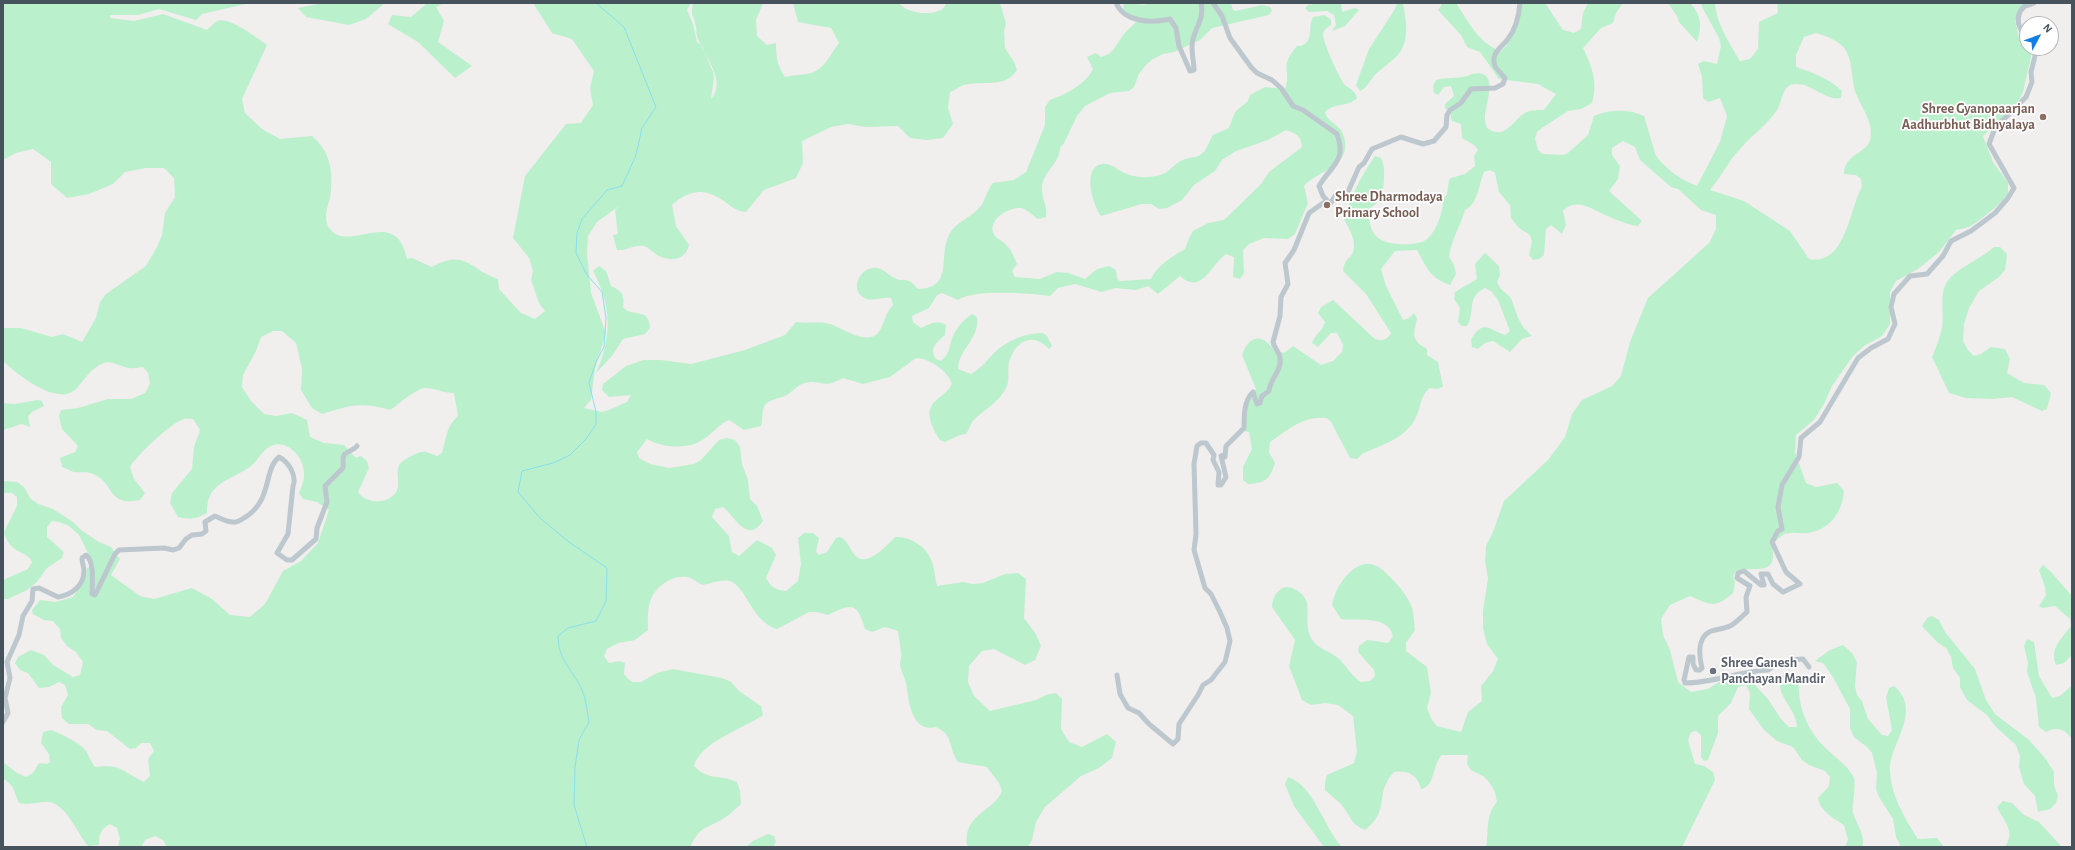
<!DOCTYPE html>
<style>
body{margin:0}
#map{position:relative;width:2075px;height:850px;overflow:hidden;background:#f1eeee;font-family:"Alegreya Sans",sans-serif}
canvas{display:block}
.frame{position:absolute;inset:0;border:4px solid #46535c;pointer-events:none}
.north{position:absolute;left:2019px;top:16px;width:40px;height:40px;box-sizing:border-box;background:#fff;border:1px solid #b5babe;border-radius:50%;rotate:49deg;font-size:11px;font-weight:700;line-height:16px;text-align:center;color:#46535c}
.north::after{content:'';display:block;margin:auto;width:14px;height:18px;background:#127fe7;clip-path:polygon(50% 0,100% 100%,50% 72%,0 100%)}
</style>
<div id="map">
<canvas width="2075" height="850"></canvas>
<div class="frame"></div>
<div class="north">N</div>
</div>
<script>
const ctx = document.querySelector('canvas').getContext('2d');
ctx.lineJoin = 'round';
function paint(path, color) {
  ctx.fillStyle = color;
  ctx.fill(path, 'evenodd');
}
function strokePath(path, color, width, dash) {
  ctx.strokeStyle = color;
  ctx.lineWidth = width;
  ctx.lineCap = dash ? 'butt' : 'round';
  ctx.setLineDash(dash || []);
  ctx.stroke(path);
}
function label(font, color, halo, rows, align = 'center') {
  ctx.font = font + ' "Alegreya Sans",sans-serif';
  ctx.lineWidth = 3.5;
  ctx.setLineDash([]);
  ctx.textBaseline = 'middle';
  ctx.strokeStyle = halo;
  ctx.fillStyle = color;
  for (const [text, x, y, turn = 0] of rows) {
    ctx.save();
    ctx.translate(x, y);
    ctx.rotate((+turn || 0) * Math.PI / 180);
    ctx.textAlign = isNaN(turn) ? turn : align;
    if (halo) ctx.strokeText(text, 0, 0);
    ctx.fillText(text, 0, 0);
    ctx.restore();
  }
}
paint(new Path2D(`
 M 3,3 L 250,3 L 202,14 L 196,20 L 159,9 L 138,15 L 110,15 L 110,18 L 134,21 L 163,14 L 207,30 C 210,27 214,23 217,21 C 229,16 257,38 267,45 L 242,99 L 245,113 L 262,129 L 280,139 L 312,136 C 329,150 333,169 331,191 C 330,204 321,217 330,229 C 349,254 396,204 407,259 L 412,258 L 432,267 C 466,248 470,270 498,279 L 499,289 L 521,313 L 535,319 L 545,311 L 539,303 L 531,280 L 533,271 L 529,258 L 513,238 L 525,176 L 566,124 L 581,123 L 593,105 L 590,88 L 594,71 L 572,39 L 552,33 L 533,3 L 691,3 L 687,10 L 693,24 L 697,42 L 702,46 L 713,72 L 714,78 L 711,99 C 728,81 702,53 697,36 C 696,33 697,30 696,27 C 694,15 690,15 693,3 L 763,3 L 756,20 L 757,36 L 767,45 L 776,43 C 776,56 777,65 785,77 C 793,75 803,75 811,73 C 825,69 831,53 839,43 L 831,28 L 798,22 L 793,3 L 899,3 C 906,13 930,16 941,10 C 943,9 945,5 947,3 L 1000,3 L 1006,23 L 1004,31 L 1005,48 L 1014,62 L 1017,70 C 1005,89 982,80 964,85 C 960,86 955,90 950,92 L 948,108 L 953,124 L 943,138 L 927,140 L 910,138 L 898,126 L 865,127 L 848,124 L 831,127 L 802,141 L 803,163 L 796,178 L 764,190 L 746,212 C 735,211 730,205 721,199 C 702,187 687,191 672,205 L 676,226 L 689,245 C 685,261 670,262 657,255 C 653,252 649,248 644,246 C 635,244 626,251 617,250 L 613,235 L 618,234 L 615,210 L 619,206 L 597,222 L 588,236 L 587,253 L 591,293 L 606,333 L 595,369 L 591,400 L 584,408 L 602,412 L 609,410 L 627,402 L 631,395 L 609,397 L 602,390 L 603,384 L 626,366 L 644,360 L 661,360 L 691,364 L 745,350 L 785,335 L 796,322 C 808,324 819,321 830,324 C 842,328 861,342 874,336 C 884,331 883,315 893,305 L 891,298 C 882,297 873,302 864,298 C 850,290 859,270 872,268 C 882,266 888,276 897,279 C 900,281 905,279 909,281 C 912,282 915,286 918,289 C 954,288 938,257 949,235 C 955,222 971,218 980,207 C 986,200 986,191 993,183 L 1014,180 L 1026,172 L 1045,125 L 1045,107 L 1050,100 C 1065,95 1086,84 1093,69 L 1087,57 L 1096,53 L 1101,57 C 1115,53 1116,44 1124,34 C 1128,28 1134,26 1137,20 L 1123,9 L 1124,3 L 1144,5 L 1150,3 L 1231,3 L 1233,10 L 1236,11 L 1262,5 L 1270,7 L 1272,11 L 1269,15 L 1212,28 L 1200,40 L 1174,52 L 1163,54 L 1153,59 L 1146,65 L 1139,74 L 1134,87 L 1129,91 L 1110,93 L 1085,106 L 1077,116 L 1064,143 L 1060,148 C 1060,163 1043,172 1042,187 C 1041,198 1048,206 1046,217 L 1038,219 C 1033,216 1026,208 1020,208 C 1009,207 989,219 993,232 C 995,239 1002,240 1006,245 C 1012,250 1014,257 1017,264 L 1012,271 L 1015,277 L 1040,279 L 1057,272 L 1068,273 L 1085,279 L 1097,269 L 1109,266 L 1116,270 L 1117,279 L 1120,281 L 1151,279 C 1156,266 1173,256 1185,249 L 1189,238 L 1193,231 L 1208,223 L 1224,220 L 1261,184 L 1269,172 L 1302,147 C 1301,136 1296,133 1286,130 L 1268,140 L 1236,151 L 1222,160 L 1215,171 L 1194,185 L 1182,200 L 1167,208 L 1159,209 L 1151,204 L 1142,204 L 1101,216 C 1093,206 1081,167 1102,164 C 1112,162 1120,173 1130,175 C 1139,178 1153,178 1163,174 C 1170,171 1175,163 1183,160 C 1188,157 1195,158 1200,155 C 1207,151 1209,141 1213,135 L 1229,128 L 1235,112 L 1248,101 L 1250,95 L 1265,87 L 1285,89 C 1292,70 1278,68 1297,46 L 1301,46 C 1315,40 1307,27 1313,17 L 1325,15 L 1331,20 L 1331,25 C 1328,27 1324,29 1323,34 C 1322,40 1340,80 1345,85 C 1351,90 1355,90 1357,98 C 1349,107 1336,102 1325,112 C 1327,122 1339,124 1343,134 C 1355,166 1318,170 1304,186 L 1308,203 L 1295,234 L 1288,239 L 1264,238 L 1249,244 L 1243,250 L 1244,273 L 1240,279 L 1233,277 L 1234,257 L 1226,254 C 1211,264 1202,296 1180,276 L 1158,294 L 1148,286 L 1136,290 L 1115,288 L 1102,292 L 1075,284 L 1058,288 L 1050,296 C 1029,293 974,289 958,300 L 942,293 L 937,295 L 929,308 L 912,316 L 913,322 L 921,328 C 930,324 937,319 946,325 L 945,335 C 936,344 929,347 936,359 L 941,361 C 948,355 949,350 951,342 C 953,331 963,320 972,314 L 977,317 C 980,339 959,348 958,369 L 971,374 C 984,366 985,362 994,353 C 1007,340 1025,333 1043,333 L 1047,336 L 1052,346 L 1049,349 C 1033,332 1016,340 1009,362 C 1007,369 1010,378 1007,386 C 1000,402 986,408 975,419 C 970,423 970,429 966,434 L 960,435 L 945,442 L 940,440 C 934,431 925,415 932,405 C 937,397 946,395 952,384 C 947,370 931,359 916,358 L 890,377 L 863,384 L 843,378 C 822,390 822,379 805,383 C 796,385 792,393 785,396 C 778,399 770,399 765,405 C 761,412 763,419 761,426 L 744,430 L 729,420 C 719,424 713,433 704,439 C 688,450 663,448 647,439 L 637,452 L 639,458 L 650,464 L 669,468 L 694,464 L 701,460 L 719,440 L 727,438 L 735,440 L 740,447 L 742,464 L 748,480 L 750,499 L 757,506 L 763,521 C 747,545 734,515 723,507 L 715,509 L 712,517 L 729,536 L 732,552 L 739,556 L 757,540 L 772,548 L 776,555 L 766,578 C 771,587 775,590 786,591 L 798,581 L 801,564 L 798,538 L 804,533 L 813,533 L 819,538 L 816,552 L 819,555 L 827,552 L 836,538 L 840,537 C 847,540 849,547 854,554 C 866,570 887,545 895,537 C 911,536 929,548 933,565 C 935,572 935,579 937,586 L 963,582 L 973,584 L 983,583 L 1005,574 L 1018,573 L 1026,579 L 1024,618 L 1036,634 L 1041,646 L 1035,660 L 1025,665 L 994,649 L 982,651 L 969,666 L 968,682 L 974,696 L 990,711 L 1036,700 L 1046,695 L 1056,693 L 1062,699 L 1061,729 L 1069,742 L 1082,747 L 1107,734 L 1116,742 L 1112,758 L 1099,768 L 1081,776 L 1045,807 L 1036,822 L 1032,840 L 1028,847 L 968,847 C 966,842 966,839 967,835 C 970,813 995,809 1002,791 L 999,783 L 987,767 L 958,762 C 947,746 955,736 936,727 C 913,733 909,704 907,689 C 906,680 902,673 900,665 C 900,661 902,656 901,652 C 900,645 899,638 898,631 L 885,627 L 872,632 L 865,629 C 857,602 852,603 828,615 L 817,612 L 809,612 L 777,629 C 751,621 747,587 730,581 C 721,579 710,584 702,585 C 698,583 695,580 691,578 C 674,572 654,587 650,602 C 647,612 648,621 648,630 L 635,640 L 618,643 L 607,649 L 604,656 L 609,663 L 619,661 L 625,663 L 624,674 L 628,679 L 633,682 L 641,682 L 657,673 L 673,669 L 722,678 L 731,682 L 739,691 L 761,706 L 763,715 C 745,728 700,742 694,766 C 708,781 720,774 737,782 L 740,791 L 741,804 C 736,808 732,813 726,817 C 708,829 701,824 690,847 L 167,847 L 163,840 L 155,836 L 145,840 L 141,847 L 118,847 L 120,839 L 117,828 L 110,824 C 100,830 99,834 99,845 L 88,846 C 78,834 66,805 50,802 C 39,801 33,806 19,803 L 12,786 L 3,778 L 3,762 L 17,773 L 26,777 L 33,773 L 39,763 L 47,764 L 50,762 L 49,754 L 41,743 L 43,732 L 51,730 C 59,733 81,743 86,751 C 89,756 91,762 95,767 C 122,764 121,771 144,782 L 150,776 L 148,759 L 154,751 L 150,743 L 141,743 L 136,748 L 130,749 L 107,731 L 97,730 L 88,724 L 69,724 L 62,718 L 61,707 L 68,695 L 65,685 L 59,682 L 49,687 L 39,688 L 28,673 L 20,670 L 15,663 L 18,657 L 31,650 L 44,655 L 53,665 L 73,677 L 80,675 L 83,662 L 76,652 L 67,646 L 61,638 L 60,629 L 53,621 L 44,620 L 33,614 L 32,610 L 40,600 L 56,602 L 73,597 L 86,577 L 87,568 L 94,565 L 79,535 L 69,526 L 59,522 L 52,521 L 47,527 L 47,537 L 64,552 L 62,558 L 47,568 L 36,583 L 27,590 L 8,599 L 3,599 L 3,580 L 28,569 L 32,562 C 27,550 10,555 4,532 L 17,506 L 17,497 L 12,493 L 3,493 L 3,481 L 17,482 L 24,487 L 30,498 L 38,504 L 53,509 L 73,522 L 81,530 L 99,542 L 111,547 L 120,559 L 111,575 L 140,596 L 154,599 L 192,588 L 212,599 L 230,615 L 250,617 L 265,604 L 283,571 L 301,561 L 318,543 L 329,510 L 317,502 L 303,499 L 299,493 C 301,488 304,481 304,475 C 305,459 288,438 271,446 C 261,451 258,461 250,467 C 229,481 206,483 207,513 C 197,519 190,520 178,517 L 170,503 L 172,493 L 192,469 L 194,447 L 200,430 L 193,419 C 191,419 186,418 184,419 C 172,422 136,456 130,467 L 134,479 L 145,493 L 140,500 C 107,507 115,484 95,475 C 88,471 81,473 74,472 C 70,471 66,468 62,467 L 60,458 L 75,452 L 78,446 L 62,429 L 59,416 L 61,410 L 78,408 L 108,399 L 131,399 L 145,393 L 150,384 L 148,373 L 143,367 C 139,367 134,369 131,368 C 121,368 113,360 104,363 C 91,367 84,381 75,390 C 56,406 17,374 3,361 L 3,328 L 21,328 L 52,337 L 63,334 L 82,342 L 96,318 L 100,302 L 106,294 L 146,266 L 157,247 L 162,235 L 165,213 L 175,197 L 174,178 L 164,168 L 146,168 L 125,172 L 113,184 L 89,194 L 67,198 L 51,184 L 51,162 L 33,149 L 16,153 L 3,160 ZM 273,331 L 282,331 L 296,343 L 302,369 L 301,390 L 312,408 L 322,414 C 352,405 359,402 390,410 C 398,405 415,389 425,388 C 433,388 444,393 454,393 L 458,416 C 446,426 446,439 442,453 L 437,456 C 433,455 430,453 426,452 C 420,450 402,460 399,465 C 396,472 399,480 398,487 C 395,503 368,507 358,492 L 369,468 L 367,461 L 361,456 L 356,458 L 344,445 L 324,443 L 310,437 L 307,420 L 292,413 L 276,416 L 264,414 L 251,401 L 242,387 L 243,375 L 256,351 L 261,337 Z
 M 323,3 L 385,3 L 366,19 L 349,25 L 306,17 L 298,8 Z
 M 425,3 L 444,3 L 436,7 L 444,21 L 438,42 L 472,66 L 455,78 L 418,42 L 388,24 L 392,15 L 411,17 L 425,5 Z
 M 1321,3 L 1341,3 L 1342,12 L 1355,8 L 1359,10 L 1345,26 L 1332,31 L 1336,25 L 1334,15 L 1327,11 L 1309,12 L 1305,8 L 1308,5 Z
 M 1397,3 L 1403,3 C 1406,21 1411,42 1396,57 C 1391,62 1385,66 1379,71 C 1371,77 1369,87 1360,91 L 1356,85 L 1369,49 L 1395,9 Z
 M 1456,3 C 1468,21 1479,44 1501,51 C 1516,38 1519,21 1522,3 L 1545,3 L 1563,30 L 1574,33 L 1581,29 L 1583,13 L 1588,3 L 1623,3 L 1616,13 L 1613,23 L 1601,28 L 1583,48 C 1592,66 1598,83 1592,103 L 1581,109 L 1568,111 L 1542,128 L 1537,132 L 1535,138 L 1538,150 L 1543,154 L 1563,155 L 1568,153 L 1588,135 L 1594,116 C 1609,109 1630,109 1644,116 L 1656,156 C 1667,170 1681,180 1697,186 L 1720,142 L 1727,116 L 1720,98 L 1708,102 L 1703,98 L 1702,77 L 1698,64 L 1704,61 L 1717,64 L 1721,46 L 1719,38 L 1702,7 L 1701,3 L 1715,3 C 1716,23 1730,44 1740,61 L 1750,59 L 1758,49 L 1759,22 L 1778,13 L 1777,3 L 2024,3 L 2015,20 L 2019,38 L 2027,43 L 2027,48 L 2033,48 L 2023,92 L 2016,106 L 1983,136 L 1993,162 L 2008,183 L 2008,194 L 1998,205 L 1981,219 L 1969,227 L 1956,230 L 1939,252 L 1918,269 L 1896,281 L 1890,292 L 1890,324 L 1882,336 L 1864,346 L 1853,356 L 1832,386 L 1824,404 L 1814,420 L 1796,435 L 1795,452 L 1806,483 L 1816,487 L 1837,483 L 1844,491 C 1842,512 1831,529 1808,533 C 1801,534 1790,531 1783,535 C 1779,537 1775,542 1772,545 C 1779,579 1753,565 1736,571 L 1733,576 L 1735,583 L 1733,593 C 1714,609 1711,605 1690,596 L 1670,605 L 1661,619 L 1663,635 L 1670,650 L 1678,682 L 1691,692 L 1708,689 L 1719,682 L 1742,676 L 1758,674 L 1753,680 C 1756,688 1762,692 1767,698 C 1775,708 1779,719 1789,727 L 1797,727 C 1797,706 1769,693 1785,672 L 1793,671 L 1799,677 C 1797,707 1807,732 1830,752 C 1838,760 1847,765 1853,776 C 1857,782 1852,803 1853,812 C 1856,824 1865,834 1863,847 L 1845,847 L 1848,840 L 1844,825 C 1833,818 1820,811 1818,798 L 1829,786 L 1830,777 L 1825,771 L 1809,765 L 1802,760 L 1793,747 L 1777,741 L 1764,730 L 1749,709 L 1750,693 L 1746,685 L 1738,687 L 1731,703 L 1718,716 L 1718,733 L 1708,760 L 1704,761 L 1701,757 L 1701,735 L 1696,731 L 1691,732 L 1688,740 L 1695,764 L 1704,766 L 1713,772 L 1715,780 L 1682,847 L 1486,847 C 1489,831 1485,815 1497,802 L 1495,792 L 1489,782 L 1483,776 L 1471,770 L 1467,764 L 1468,755 L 1442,755 C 1432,764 1436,786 1421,789 C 1418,775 1407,770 1394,772 C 1374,793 1391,810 1365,830 C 1352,825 1351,818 1344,808 C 1339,801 1331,796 1325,790 L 1325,782 L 1327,775 L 1354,763 L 1357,752 L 1353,716 L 1338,705 L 1325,703 L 1311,705 L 1302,700 L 1289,666 L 1295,640 L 1272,607 C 1273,599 1274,594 1281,589 C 1290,583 1305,593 1307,603 C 1309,617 1304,628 1313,641 C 1319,649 1331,652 1338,658 C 1347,666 1351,676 1361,682 L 1370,681 L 1375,676 L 1374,670 L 1358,652 L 1359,646 L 1367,640 L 1388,643 L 1393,636 C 1387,614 1360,622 1341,619 L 1332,605 C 1334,594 1339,584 1347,575 C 1365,556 1378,563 1393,580 C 1400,587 1407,596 1411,605 C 1414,612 1414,622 1415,630 L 1406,643 L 1406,651 L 1427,667 L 1431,693 L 1427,708 L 1432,720 L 1437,726 L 1461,732 L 1468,712 L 1482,701 L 1481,686 L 1493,671 L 1498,659 L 1487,644 L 1483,628 L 1483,611 L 1488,578 L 1485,562 L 1486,546 L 1493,532 L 1504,501 L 1548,460 L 1565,437 L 1572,414 L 1582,400 L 1612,386 L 1621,376 L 1630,342 L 1648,298 L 1709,243 L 1716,229 L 1716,215 L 1701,210 L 1678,189 L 1671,187 L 1640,160 L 1635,147 L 1623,141 L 1612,148 L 1612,155 L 1620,166 L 1618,179 L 1609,191 L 1642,221 L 1638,226 C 1629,225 1614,219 1605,215 C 1592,209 1576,197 1563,211 L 1566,225 L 1562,234 L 1551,225 L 1546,229 L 1544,255 L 1539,259 L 1533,260 L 1529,255 L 1532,241 L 1530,235 L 1519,228 L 1511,218 L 1510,205 L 1499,192 L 1495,173 L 1490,170 L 1484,172 C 1478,185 1479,203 1465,210 C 1460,227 1451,240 1449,257 L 1454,265 L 1456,274 L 1450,285 C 1430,278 1427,268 1417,250 L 1395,251 L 1381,269 L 1386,286 L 1403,320 L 1409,318 L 1414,313 L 1417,318 C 1414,335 1410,339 1427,349 L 1427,355 L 1438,362 L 1443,387 L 1437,389 L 1430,388 C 1419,396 1421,411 1414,421 C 1402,440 1381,445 1362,454 L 1357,459 L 1350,458 L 1331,422 L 1327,418 C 1302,416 1290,429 1270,442 L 1269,452 L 1275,463 C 1270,479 1266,483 1248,484 L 1243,480 L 1243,467 L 1252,449 L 1249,432 L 1244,431 L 1247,406 L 1256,389 L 1242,355 C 1249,335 1262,333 1274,350 L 1284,353 L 1293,346 L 1321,365 L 1333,361 L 1342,352 L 1343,345 L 1337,333 L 1331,333 L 1318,347 L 1312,343 C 1315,334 1323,331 1325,322 L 1318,313 L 1321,307 L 1333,300 L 1375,339 C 1383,341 1387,340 1391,333 L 1366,294 L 1343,271 C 1345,257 1350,260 1353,252 C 1357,240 1349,229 1344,219 C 1351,196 1361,176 1375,156 L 1381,158 C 1387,171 1383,185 1382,199 L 1369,209 C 1369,218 1369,230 1377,237 C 1387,246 1417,247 1427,239 C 1437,231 1443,211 1443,200 L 1447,194 L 1449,180 L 1451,178 L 1465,174 L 1475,166 L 1474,156 L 1478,150 L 1474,145 L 1462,138 L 1461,124 L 1452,121 L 1450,112 L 1445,108 L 1445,104 L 1454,96 L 1451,86 L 1444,87 L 1438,95 L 1434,93 L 1433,86 L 1436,80 C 1447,77 1456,79 1467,76 C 1469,76 1470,74 1472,74 C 1502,67 1484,106 1485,119 C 1485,122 1486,125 1487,128 C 1506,142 1513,118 1527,112 C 1532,110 1539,110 1544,110 L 1556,94 L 1538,84 L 1499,79 L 1480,52 L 1467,47 L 1461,35 L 1438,10 L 1442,4 ZM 1816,33 C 1826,36 1838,40 1845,49 C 1853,61 1851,78 1855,91 C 1860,106 1875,123 1870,140 C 1866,154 1844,154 1844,174 L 1856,175 L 1861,179 L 1862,187 C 1849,209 1846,266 1809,259 L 1790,231 L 1744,201 L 1710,190 C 1721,177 1729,160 1741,148 C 1752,135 1768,124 1777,110 C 1783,102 1781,85 1795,84 C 1812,83 1825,101 1841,98 L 1842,91 C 1828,78 1814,73 1796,67 L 1796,55 L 1804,37 Z
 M 1668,3 L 1690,3 C 1702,16 1702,27 1697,42 L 1679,22 L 1677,16 Z
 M 1994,247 L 2000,247 L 2007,254 L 2005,270 L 1999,277 L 1979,291 L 1969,308 L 1964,324 L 1963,341 L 1968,350 L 1974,356 L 1981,354 L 1991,347 L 2005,349 L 2010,359 L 2007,373 L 2024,383 L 2044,385 L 2051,393 L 2047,409 L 2042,411 L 2012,397 L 1992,399 L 1966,398 L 1949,393 L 1932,357 C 1936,347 1940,338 1942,327 C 1945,311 1937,291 1951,277 C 1963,265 1981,259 1994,247 Z
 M 1485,253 L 1499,266 L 1500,275 L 1497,282 L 1501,289 L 1511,298 L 1518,318 L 1523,327 L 1532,336 L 1522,339 L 1510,352 L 1493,341 L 1485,343 L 1478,349 L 1472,347 L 1471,339 C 1484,319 1488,329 1505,335 L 1510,331 L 1498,300 L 1491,291 L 1485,288 C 1466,297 1476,310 1467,326 L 1462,326 L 1458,322 L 1460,308 L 1454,299 L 1455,292 L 1477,279 L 1475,264 Z
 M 599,266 L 606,271 L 611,286 C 622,291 625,295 623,307 C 631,318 649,306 650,328 L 645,334 L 623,339 L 612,356 L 596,373 C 612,338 612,306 593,271 Z
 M 38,400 L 42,401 L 44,406 L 32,412 L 28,416 L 30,427 L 22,424 L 3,430 L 3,403 L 15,404 Z
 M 2043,565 L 2051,572 L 2072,596 L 2072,655 L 2064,663 L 2056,665 C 2049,649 2062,638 2071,626 L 2070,619 L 2055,606 L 2043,608 L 2039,606 L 2046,595 L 2045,587 L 2039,570 Z
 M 1932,616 L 1939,620 L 1945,632 L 1975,669 L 1986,700 L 1995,714 L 2029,740 L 2045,758 L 2054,772 L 2054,785 L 2058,796 L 2056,803 L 2050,809 L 2038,812 L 2035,796 L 2024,784 L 2019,767 L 2020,757 L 2016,745 L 1996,727 L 1987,715 L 1967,700 L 1960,687 L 1960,678 L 1953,668 L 1951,657 L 1946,648 L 1937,642 L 1922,626 L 1927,618 Z
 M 2027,639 L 2034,642 L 2039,676 L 2052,698 L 2060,696 L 2072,685 L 2072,739 C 2065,729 2057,726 2046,732 L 2039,727 L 2036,698 L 2027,672 L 2028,663 L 2024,646 Z
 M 1843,645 L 1852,653 L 1857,662 L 1855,686 L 1857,695 L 1862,701 L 1868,719 L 1882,735 L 1888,736 L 1892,730 L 1886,697 L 1889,688 L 1894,686 C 1924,711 1888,746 1890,771 C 1891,795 1905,819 1918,839 L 1937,838 L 1944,847 L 1901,847 L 1896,837 L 1893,819 L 1879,797 L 1876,789 L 1877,773 L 1872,753 L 1867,747 L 1854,737 L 1850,728 L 1850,709 L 1833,677 L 1823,663 L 1815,661 L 1830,650 Z
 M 1288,777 C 1314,785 1324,828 1342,847 L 1324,847 L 1294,806 L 1285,784 Z
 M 2003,801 L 2012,803 L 2024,815 L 2039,822 L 2062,847 L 2005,847 C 2016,831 2004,822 1997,807 Z
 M 768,834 L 774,836 L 776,842 L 773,847 L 746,847 L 753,841 Z`), '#bbf0cc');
strokePath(new Path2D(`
 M 587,847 L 574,805 L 575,767 L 579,740 L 589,722 C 587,710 586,697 580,686 C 570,667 558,659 558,636 L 568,628 L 596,621 L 606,601 L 607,568 L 569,542 L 540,518 L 518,492 L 522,471 L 553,463 L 570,455 L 586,439 L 596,424 L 596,412 L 589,383 L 596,362 L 604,347 L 606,318 L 602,292 L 587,275 L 576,253 L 577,233 L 582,219 L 607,190 L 622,186 L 636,155 L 642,128 L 656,107 L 624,27 L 596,3`), '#86e1ef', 1);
strokePath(new Path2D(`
 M 1116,3 C 1125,23 1152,23 1170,19 L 1176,28 L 1179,46 L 1190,71 L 1194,70 C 1194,59 1190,50 1193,39 C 1197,24 1204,20 1201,3
 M 1213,3 L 1222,16 L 1230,38 L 1251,67 L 1257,73 L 1272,80 L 1281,88 L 1293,106 L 1303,110 L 1337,134 C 1347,162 1331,165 1319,186 L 1323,196 L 1330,204 C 1338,194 1331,194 1347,194 L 1359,167 L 1364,163 L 1372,149 L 1401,137 L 1423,144 L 1434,141 L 1446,127 L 1447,115 L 1450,110 L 1461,103 L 1471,89 L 1495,88 L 1503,84 L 1505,78 C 1502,74 1497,70 1495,66 C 1490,53 1502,47 1508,39 C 1515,30 1519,15 1520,3
 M 2027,39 C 2019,29 2013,16 2025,6 C 2028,5 2032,4 2034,3
 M 1117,675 L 1120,694 L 1128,708 L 1139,713 L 1149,724 L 1173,744 L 1178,739 L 1179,724 L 1198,695 L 1203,685 L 1211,680 L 1225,662 L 1230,641 L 1227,628 L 1220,612 L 1211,594 L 1205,588 L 1194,550 L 1196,534 L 1194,464 L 1197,446 L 1201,443 L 1206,443 L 1214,455 L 1213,460 L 1219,472 L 1218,485 L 1221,485 L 1226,477 L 1221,456 L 1223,455 L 1225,457 L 1226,446 L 1244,428 C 1244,416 1244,400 1253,392 L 1257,404 L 1260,403 L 1262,396 L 1269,391 C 1270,379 1282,370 1280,359 C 1280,352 1274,348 1273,342 L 1280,316 L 1281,297 L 1288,284 L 1285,263 L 1294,250 L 1309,213 L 1326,201
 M 1684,680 L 1689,657 L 1693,657 L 1693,664 L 1696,670 L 1700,670 L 1702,668 C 1699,656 1697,637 1711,631 C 1717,629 1724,629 1730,626 C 1736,623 1742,616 1747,612 L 1746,597 L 1750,586 L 1737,578 L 1738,573 L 1744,571 L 1761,585 L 1764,585 L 1761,574 L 1768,574 L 1773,584 L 1783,592 L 1800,584 L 1786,572 L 1772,542 L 1778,531 L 1782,529 L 1778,507 L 1782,485 L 1799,457 L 1801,438 L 1820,422 L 1858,358 L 1871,348 L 1888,339 L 1895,324 L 1891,307 L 1894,294 L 1910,276 L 1927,274 L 1943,256 L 1951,241 L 1971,231 L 1995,213 L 2008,198 L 2014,188 L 1989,144 L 1995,128 L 2026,97 L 2032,82 L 2031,72 L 2037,48
 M 1685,683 C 1713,683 1740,671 1768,670 C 1775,664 1793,659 1803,659 L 1809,667
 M 3,722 L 8,713 L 5,698 L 10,678 L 7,662 L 19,635 L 23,616 L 32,601 L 33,589 L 39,588 L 58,597 C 71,595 84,586 84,571 C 84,567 82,563 82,558 L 86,555 C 95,562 92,583 92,594 L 95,595 L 115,554 L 119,550 L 164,548 L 173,550 L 179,548 L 186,539 L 192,535 L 202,534 L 206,531 L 205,522 L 215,516 C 220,518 227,522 233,522 C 236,523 241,520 244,518 C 273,501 263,470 279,457 C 289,462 297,476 293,486 L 288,534 L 277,553 L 287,560 L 292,560 L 316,539 L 317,528 L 327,502 L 325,486 L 343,468 C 344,464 342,459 344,455 C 346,452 354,450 357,446`), '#bcc7ce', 5);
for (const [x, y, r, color] of [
 [2043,117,4,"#8d6e63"],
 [1327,205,4,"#8d6e63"],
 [1713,671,4,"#6b7280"]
]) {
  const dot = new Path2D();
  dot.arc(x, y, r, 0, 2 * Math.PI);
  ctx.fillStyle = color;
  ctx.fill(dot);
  strokePath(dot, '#fff', 1.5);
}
label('bold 14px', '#785e54', '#fff', [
 ["Shree Gyanopaarjan",2035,109],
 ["Aadhurbhut Bidhyalaya",2035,125],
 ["Shree Dharmodaya",1335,197,"left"],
 ["Primary School",1335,213,"left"]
], 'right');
label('bold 14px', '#5b616d', '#fff', [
 ["Shree Ganesh",1721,663],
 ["Panchayan Mandir",1721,679]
], 'left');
</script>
